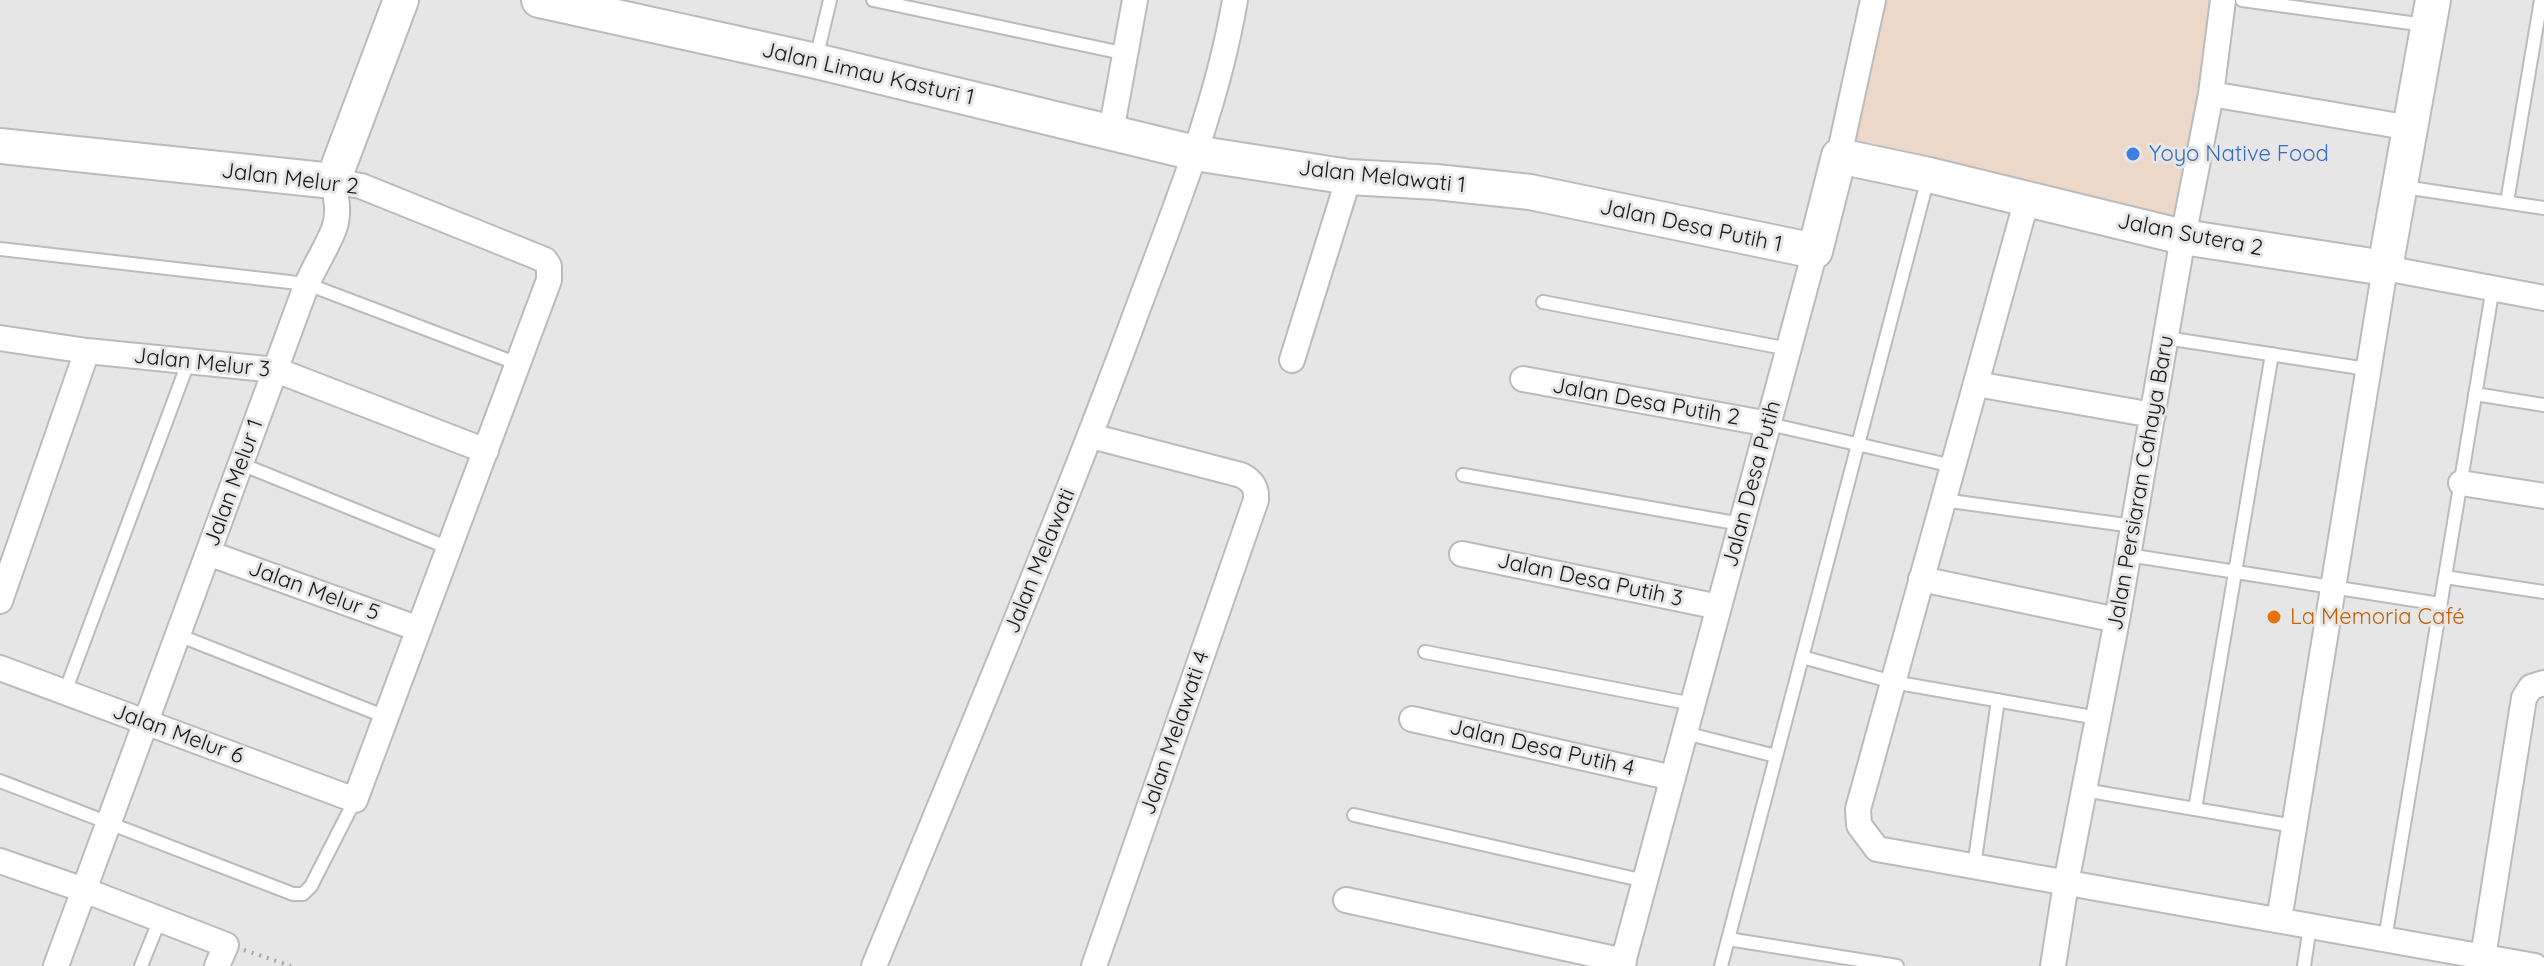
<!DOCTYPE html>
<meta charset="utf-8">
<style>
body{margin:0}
canvas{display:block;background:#e6e6e7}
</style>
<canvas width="2544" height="966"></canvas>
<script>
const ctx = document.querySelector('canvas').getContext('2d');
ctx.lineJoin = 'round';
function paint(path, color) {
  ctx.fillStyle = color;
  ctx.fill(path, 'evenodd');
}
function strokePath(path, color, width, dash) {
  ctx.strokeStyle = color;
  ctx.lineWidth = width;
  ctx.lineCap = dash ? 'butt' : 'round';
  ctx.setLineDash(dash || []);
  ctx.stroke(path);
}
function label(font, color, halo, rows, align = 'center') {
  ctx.font = font + ' Quicksand,sans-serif';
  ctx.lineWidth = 6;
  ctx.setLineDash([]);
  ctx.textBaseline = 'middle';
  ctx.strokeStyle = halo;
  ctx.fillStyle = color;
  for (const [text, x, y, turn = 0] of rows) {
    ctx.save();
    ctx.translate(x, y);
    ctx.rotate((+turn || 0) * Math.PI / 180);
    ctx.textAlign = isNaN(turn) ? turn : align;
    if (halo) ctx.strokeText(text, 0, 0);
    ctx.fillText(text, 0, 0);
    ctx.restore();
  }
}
paint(new Path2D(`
 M 1882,0 L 2216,0 L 2176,224 L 1849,146 Z`), '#ecd8c9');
const lane = new Path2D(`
 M 873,0 L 1127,54
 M 2242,0 L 2425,25
 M 816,59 L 830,0
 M 2404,187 L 2544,208
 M 2507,202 L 2541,0
 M 0,249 L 307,284 L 518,364
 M 1543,302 L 1789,349
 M 2166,338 L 2367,369
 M 2475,394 L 2544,405
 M 1769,424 L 1953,466
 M 241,464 L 449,548
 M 1463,475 L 1741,524
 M 1943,500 L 2133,526
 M 2128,555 L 2440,604
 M 2445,577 L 2544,592
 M 178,635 L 386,717
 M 1425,652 L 1693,704
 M 1802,657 L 1893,682 L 2098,718
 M 65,692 L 188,363
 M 1685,733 L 1776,756
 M 0,781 L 293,894 L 303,894 L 311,886 L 355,800
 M 2084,790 L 2294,826
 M 2195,809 L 2272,354
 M 1354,815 L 1645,881
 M 1974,866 L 1998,700
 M 1728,939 L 1897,966
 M 2385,939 L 2493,287
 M 141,966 L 160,919
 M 1721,966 L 1928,178
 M 2304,966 L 2310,926`);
const street = new Path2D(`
 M 2211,94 L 2411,128
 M 1111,132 L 1135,0
 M 1839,156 L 1873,0
 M 2027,199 L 1858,809 L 1859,825 L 1877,849 L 2535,966
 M 0,338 L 87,351 L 276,370 L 486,451
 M 1292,360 L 1349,177
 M 1523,379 L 1769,424
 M 1976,384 L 2153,415
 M 1091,436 L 1241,475 C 1253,481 1257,488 1256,500 L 1094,966
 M 2461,483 L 2544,496
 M 208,553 L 419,629
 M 1462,554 L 1719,607
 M 1921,579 L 2117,620
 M 0,601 L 87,351
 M 0,668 L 355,800 L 549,280 L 549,266 L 545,260 L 361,186 L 333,181 C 336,197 340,213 334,229 C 326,250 313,268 305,289 C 221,514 139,740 56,966
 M 1412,719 L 1673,778
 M 0,861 L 84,890 L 226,945 L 217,966
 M 1346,900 L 1624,961
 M 2279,920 L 2385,268 L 2544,298
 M 2483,957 L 2524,698 L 2531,687 L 2544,683
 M 874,966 C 961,754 1051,542 1131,327 C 1170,220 1216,113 1235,0
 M 1622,966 L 1815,251
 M 2053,966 L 2066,883 L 2117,620 L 2183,237 L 2211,94 L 2223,0`);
const secondary = new Path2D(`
 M 539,0 L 816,61 L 1195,153 L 1349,177 L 1436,182 L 1530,192 L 1815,251 L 1839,156 L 1929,175 L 2183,237 L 2385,268 L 2433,0
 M 0,146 L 333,181 L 401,0`);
strokePath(lane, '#bbbbbc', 16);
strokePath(street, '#bbbbbc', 28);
strokePath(secondary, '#bbbbbc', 38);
strokePath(new Path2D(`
 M 244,950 L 291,966`), '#a5a5a5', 4, [2, 6]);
strokePath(lane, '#fff', 12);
strokePath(street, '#fff', 24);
strokePath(secondary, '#fff', 34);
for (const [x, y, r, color] of [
 [2133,154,8,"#3f7fe0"],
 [2274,617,8,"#e8710a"]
]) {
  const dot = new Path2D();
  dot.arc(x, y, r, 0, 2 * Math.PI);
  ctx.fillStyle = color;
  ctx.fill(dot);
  strokePath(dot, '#e6e6e7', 3);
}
label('22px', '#161616', '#e6e6e7', [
 ["Jalan Limau Kasturi 1",868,74,13],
 ["Jalan Melawati 1",1382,177,6],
 ["Jalan Melur 2",290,179,7],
 ["Jalan Desa Putih 1",1691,226,12],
 ["Jalan Sutera 2",2190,235,11],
 ["Jalan Melur 3",202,363,6],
 ["Jalan Desa Putih 2",1646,402,10],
 ["Jalan Melur 1",234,483,-70],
 ["Jalan Persiaran Cahaya Baru",2141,483,-80],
 ["Jalan Desa Putih",1752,484,-75],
 ["Jalan Melawati",1040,561,-68],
 ["Jalan Desa Putih 3",1590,580,12],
 ["Jalan Melur 5",314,591,20],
 ["Jalan Melawati 4",1175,733,-71],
 ["Jalan Melur 6",178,734,20],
 ["Jalan Desa Putih 4",1542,748,13]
]);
label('22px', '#366cbe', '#e6e6e7', [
 ["Yoyo Native Food",2149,154]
], 'left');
label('22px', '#c56008', '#e6e6e7', [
 ["La Memoria Café",2290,617]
], 'left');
</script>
